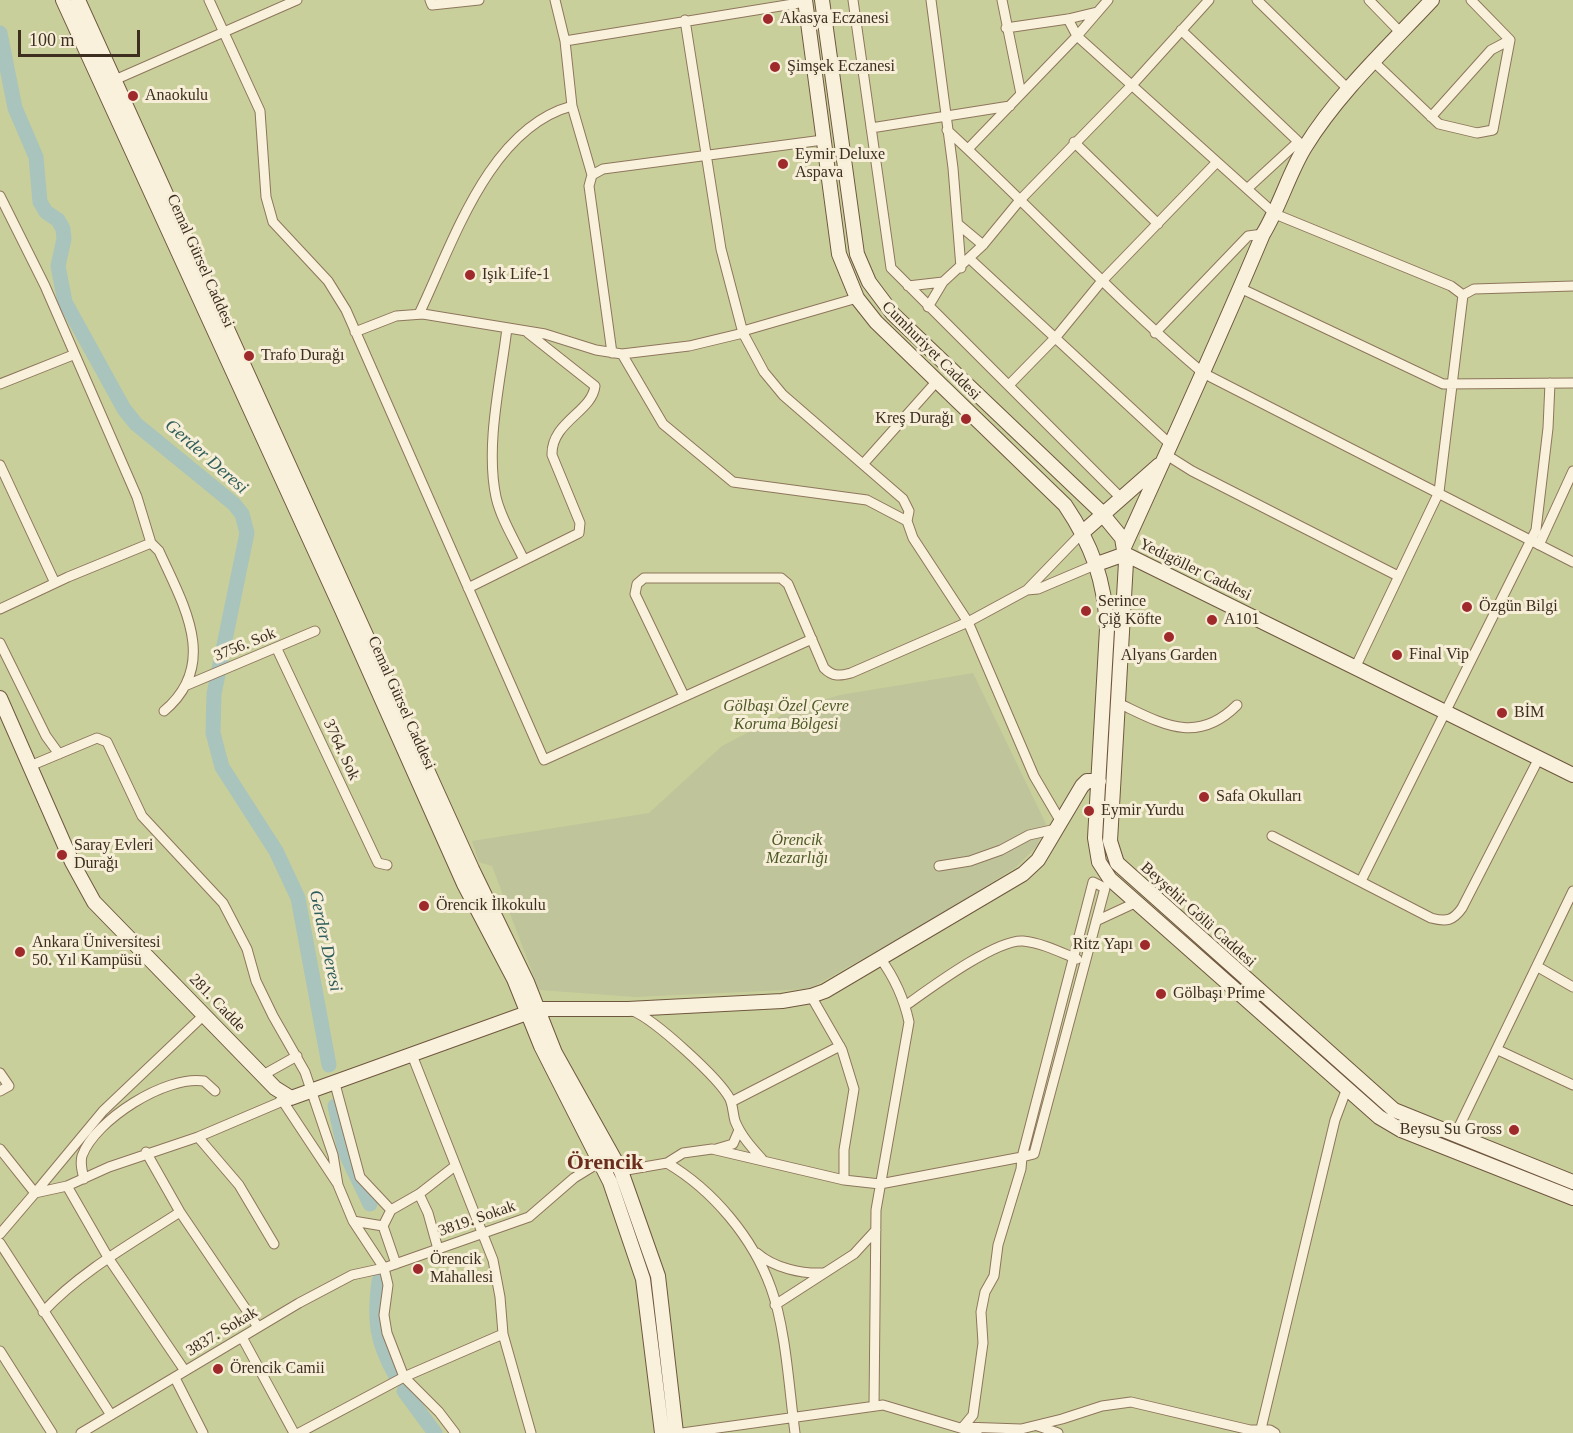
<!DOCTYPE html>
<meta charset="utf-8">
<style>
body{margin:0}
#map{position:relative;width:1573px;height:1433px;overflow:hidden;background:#f0e4c8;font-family:"Times New Roman",serif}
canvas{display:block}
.scale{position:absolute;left:18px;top:30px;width:122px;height:27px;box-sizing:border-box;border:3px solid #3d2e20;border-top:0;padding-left:8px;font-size:18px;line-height:21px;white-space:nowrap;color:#3d2e20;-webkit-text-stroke:4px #f7eed8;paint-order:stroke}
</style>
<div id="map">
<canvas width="1573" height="1433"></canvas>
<div class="scale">100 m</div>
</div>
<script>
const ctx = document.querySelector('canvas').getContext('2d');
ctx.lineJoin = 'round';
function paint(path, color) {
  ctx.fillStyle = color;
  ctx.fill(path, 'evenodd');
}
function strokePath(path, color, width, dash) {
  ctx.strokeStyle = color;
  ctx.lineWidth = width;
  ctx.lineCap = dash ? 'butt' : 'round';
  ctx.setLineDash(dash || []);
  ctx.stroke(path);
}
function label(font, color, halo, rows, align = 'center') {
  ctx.font = font + ' "Times New Roman",serif';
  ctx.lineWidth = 6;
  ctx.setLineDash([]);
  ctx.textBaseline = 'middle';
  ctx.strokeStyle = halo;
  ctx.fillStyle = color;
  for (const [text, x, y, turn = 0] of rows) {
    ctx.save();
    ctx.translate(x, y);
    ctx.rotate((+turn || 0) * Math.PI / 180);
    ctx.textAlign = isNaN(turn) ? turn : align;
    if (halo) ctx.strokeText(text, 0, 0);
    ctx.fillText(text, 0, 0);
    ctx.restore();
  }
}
paint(new Path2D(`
 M 0,0 L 1573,0 L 1573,1433 L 0,1433 Z`), '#c9cf9b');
paint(new Path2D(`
 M 973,673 L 1046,824 L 1037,846 L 1016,867 L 938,916 L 809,989 L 635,997 L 539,990 L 492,866 L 479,862 L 472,841 L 649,813 L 722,746 L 793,709 L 840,695 Z`), '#bfc49a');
strokePath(new Path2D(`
 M 0,33 L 15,108 L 36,157 L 40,202 L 46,212 L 58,220 L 63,229 L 64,239 L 58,266 L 65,302 L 124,409 L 136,424 L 234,504 L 242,514 L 247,533 L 214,694 L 213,733 L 222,767 L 276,851 L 298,898 L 329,1065
 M 335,1106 L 345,1152 L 370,1204
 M 379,1281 C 374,1320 376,1341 396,1376
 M 404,1391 L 435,1433`), '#a9c4bc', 15);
const street = new Path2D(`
 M 209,0 L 260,111 L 266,197 L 273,222 L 328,281 L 346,310 L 544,760 L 812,639
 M 430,0 L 432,5 L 479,0
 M 555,0 L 565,41
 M 853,0 L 891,268 L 1122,499
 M 931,0 L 953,168 L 961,268
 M 1002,0 L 1021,94
 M 1257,0 L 1348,89
 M 1369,0 L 1401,33
 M 1068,19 L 1077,36 L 1275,214 L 1451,286 L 1463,295
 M 685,20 L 721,249 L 743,333 L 764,372 L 783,395 L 903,499 L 909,511 L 907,521 L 913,538 L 968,622 L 1034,776 L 1061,822
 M 1006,28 L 1068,19 L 1097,12
 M 1181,30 L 1305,148
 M 1374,62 L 1439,124 L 1477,133 L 1493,130 L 1510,40 L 1471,0
 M 110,82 L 297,0
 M 1431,117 L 1491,50 L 1510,40
 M 871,128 L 1010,106
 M 947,130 C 1034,210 1113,297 1203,373 L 1573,562
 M 1074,142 L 1158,224
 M 968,149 L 1077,36 L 1108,0
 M 592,175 L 572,106 L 565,41 L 799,3 L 803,0
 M 1248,188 L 1298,142
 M 0,196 L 45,286 L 137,497 L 151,543 L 159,551 C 183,604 220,664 164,711
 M 959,225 L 983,245
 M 970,259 L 1171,445
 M 908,286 L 943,282
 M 1240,288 L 1443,384 L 1573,383
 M 928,307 L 943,282 L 983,245 L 1020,200 L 1133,84 L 1209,0
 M 419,314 C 453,243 489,128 572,106
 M 507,328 C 501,379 485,445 496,497 C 501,519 514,539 524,560
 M 743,331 L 857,298
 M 355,332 L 396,316 L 423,314 L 545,334 L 596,350 L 622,354 L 689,346 L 743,333
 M 1155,333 L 1248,236 L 1263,234
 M 612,353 L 589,186 L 592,175 L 603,169 L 823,140
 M 622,354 L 663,424 L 733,482 L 867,500 L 907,521
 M 0,384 L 73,355
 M 1009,385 L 1056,337 L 1101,282 L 1216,163
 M 1165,454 L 1192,471 L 1398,576
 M 864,463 L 937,381
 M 0,465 L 55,583
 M 1539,545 L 1573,471
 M 468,588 L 579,533 L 580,523 L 552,455 C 551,422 592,412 595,386 L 528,333
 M 1027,590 L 1038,589 L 1097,564
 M 0,609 L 68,577 L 151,543
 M 0,643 L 46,736 L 59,754
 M 277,649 L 378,863 L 387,865
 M 1355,668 L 1439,492 L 1463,295 L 1474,289 L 1573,286
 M 187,685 L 315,631
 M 684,696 L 635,594 L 637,584 L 644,578 L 781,578 L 788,584 L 824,668 C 833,677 840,676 851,673 L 968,622 L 1027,590 L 1083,532
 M 1118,703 C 1161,723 1196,746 1237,705
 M 30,766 L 97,738 L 107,742 L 142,816 L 223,903 L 247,949 L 256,981 L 273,1016 L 305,1072 L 333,1155 L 338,1185 L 353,1221 L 384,1268 L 388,1285 L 384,1315 L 387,1333 L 404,1377 L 299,1433
 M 1272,836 L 1431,918 C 1446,922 1453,921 1462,908 L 1539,758
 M 939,866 L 970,861 L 1001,850 L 1029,835 L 1056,829
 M 1361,881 L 1536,530 L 1548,428 L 1550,383
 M 1096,921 L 1137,902
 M 1538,967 L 1573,987
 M 811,996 L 842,1050 L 854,1089 L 844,1150 L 844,1180
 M 905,1006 C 929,989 996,939 1023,941 C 1042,943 1060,952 1077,959
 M 633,1011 C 655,1020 719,1078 730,1099 C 733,1106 733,1114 735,1121 C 741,1136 752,1148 762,1159
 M 1498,1050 L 1573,1085
 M 412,1055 L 493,1260 L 500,1297 L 503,1334 L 531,1433
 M 0,1073 L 9,1086 L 0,1091
 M 263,1075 L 297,1056
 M 335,1084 L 360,1177 L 391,1210
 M 282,1100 L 337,1183
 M 731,1102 L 840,1046
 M 1455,1135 L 1573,891
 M 198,1137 L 239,1185 L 274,1244
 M 0,1149 L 35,1193 L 103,1111 L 205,1014
 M 716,1149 L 733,1144 L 739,1130
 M 146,1152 L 180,1212 L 258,1327
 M 667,1163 C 713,1190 753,1238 771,1288 C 786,1329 789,1389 795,1433
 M 621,1171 L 667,1163 L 683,1153 L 712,1149 L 844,1180 L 880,1184 L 1022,1157 L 1034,1154 L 1105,888 L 1093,882 L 1022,1157 L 1021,1169 L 998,1245 L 994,1276 L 985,1292 L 981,1312 L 983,1343 L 973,1415 L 963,1427
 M 84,1179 C 82,1171 80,1163 82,1156 C 95,1120 166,1075 204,1081 L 215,1091
 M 67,1186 L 109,1259 L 185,1371
 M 419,1194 L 428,1213 L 438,1249
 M 353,1221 L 383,1226 L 391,1210 L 419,1194 L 455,1166
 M 383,1226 L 396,1264
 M 0,1234 L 35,1193 L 67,1186 L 109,1167 L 198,1137 L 278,1103 L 286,1096
 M 0,1243 L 111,1415
 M 757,1253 C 774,1268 802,1274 823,1273
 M 775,1305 L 854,1254 L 876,1230
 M 43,1312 C 81,1271 134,1242 180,1212
 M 243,1339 L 294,1433
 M 0,1351 L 52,1433
 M 404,1377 L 503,1334
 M 404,1377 L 439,1412 L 455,1433
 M 175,1378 L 203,1433
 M 874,1406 L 876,1210 L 909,1022 C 904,999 894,977 880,958
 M 1038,1426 L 1058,1433
 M 963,1427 L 1021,1429 L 1062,1419 L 1102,1406 L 1131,1402 L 1250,1430 L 1270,1430 L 1275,1433
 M 81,1433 L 299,1303 L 352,1275 L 384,1268 L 529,1217 L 574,1178 L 600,1162
 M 682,1433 L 883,1405 L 977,1433
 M 1260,1433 L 1335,1120 L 1347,1088`);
const secondary = new Path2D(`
 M 63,0 L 342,610 L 464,884 L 514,979 L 541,1046 L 610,1182 L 643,1279 L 662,1433
 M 78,0 L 472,869 L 527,982 L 555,1053 L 621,1171 L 658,1276 L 676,1433
 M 805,0 L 839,254 L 857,298 L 876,322 L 1065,505 C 1092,545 1105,581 1107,629 L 1095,838 L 1099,862 L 1110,879 L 1379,1117 L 1401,1130 L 1573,1198
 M 822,0 L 857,254 L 869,282 L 893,314 L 1099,510 L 1122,538 L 1126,562 L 1110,841 L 1117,863 L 1394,1110 L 1573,1182
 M 1083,532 L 1159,465
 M 1125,545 C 1172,442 1219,339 1263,234 C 1280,206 1289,173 1305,147 C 1339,92 1388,47 1432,0
 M 1097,564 L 1125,554 L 1573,775
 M 0,698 L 72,862 L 94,902 L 275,1088 L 291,1098 L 538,1009 L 628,1009 L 782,1001 L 811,996 L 825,991 L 1023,874 L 1038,860 L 1082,786 L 1087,781 L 1099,781`);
strokePath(street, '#8d765c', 11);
strokePath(secondary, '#6f573f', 16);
strokePath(street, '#faf1dc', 9);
strokePath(secondary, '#faf1dc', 14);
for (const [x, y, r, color] of [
 [768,19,6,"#9e2a2b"],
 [775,67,6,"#9e2a2b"],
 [133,96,6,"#9e2a2b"],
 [783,164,6,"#9e2a2b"],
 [470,275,6,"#9e2a2b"],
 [249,356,6,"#9e2a2b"],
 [966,419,6,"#9e2a2b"],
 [1467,607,6,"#9e2a2b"],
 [1086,611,6,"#9e2a2b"],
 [1212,620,6,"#9e2a2b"],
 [1169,637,6,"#9e2a2b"],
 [1397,655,6,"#9e2a2b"],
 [1502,713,6,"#9e2a2b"],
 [1204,797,6,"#9e2a2b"],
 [1089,811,6,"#9e2a2b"],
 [62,855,6,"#9e2a2b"],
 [424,906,6,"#9e2a2b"],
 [1145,945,6,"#9e2a2b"],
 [20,952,6,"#9e2a2b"],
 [1161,994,6,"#9e2a2b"],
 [1514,1130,6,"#9e2a2b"],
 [418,1269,6,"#9e2a2b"],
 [218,1369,6,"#9e2a2b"]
]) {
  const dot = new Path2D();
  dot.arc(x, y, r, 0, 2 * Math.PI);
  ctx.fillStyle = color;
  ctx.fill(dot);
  strokePath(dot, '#f7eed8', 2);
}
label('16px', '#3d2e20', '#f7eed8', [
 ["Akasya Eczanesi",780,19],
 ["Şimşek Eczanesi",787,67],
 ["Anaokulu",145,96],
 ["Eymir Deluxe",795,155],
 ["Aspava",795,173],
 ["Işık Life-1",482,275],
 ["Trafo Durağı",261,356],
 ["Kreş Durağı",954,419,"right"],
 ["Serince",1098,602],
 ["Çiğ Köfte",1098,620],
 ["Özgün Bilgi",1479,607],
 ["A101",1224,620],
 ["Final Vip",1409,655],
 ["Alyans Garden",1169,656,"center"],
 ["BİM",1514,713],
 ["Safa Okulları",1216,797],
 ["Eymir Yurdu",1101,811],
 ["Saray Evleri",74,846],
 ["Durağı",74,864],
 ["Örencik İlkokulu",436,906],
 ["Ankara Üniversitesi",32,943],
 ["50. Yıl Kampüsü",32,961],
 ["Ritz Yapı",1133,945,"right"],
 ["Gölbaşı Prime",1173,994],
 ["Beysu Su Gross",1502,1130,"right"],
 ["Örencik",430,1260],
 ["Mahallesi",430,1278],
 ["Örencik Camii",230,1369]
], 'left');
label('16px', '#3d2e20', '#f7eed8', [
 ["Cemal Gürsel Caddesi",200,261,66],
 ["Cumhuriyet Caddesi",931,351,45],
 ["Yedigöller Caddesi",1195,570,26],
 ["3756. Sok",245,645,-22],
 ["Cemal Gürsel Caddesi",401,703,66],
 ["3764. Sok",341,750,65],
 ["Beyşehir Gölü Caddesi",1198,915,42],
 ["281. Cadde",217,1003,46],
 ["3819. Sokak",477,1219,-19],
 ["3837. Sokak",222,1332,-31]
]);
label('italic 16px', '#4d5a26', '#f7eed8', [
 ["Gölbaşı Özel Çevre",786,707],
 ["Koruma Bölgesi",786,725],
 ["Örencik",797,841],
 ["Mezarlığı",797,859]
]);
label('italic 18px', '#2f5d5a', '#f7eed8', [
 ["Gerder Deresi",206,457,41],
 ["Gerder Deresi",325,941,78]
]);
label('bold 22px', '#6b2e1e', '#f7eed8', [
 ["Örencik",605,1163]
]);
</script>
